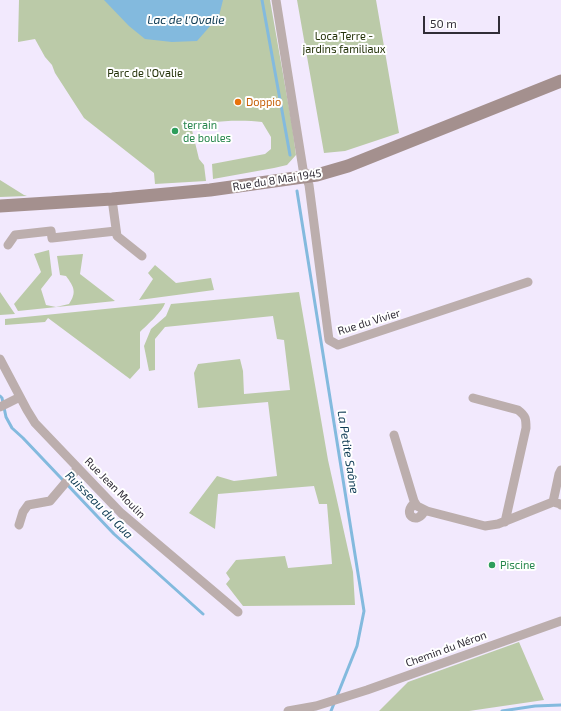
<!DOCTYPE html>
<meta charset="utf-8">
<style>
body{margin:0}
#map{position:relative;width:561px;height:711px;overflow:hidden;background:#f2e9fd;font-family:"Exo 2",sans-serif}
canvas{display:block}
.scale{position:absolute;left:423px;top:16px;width:77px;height:18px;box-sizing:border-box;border:2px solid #312d37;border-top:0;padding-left:5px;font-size:12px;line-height:14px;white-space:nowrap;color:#312d37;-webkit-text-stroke:3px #fff;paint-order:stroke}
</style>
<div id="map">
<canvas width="561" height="711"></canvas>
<div class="scale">50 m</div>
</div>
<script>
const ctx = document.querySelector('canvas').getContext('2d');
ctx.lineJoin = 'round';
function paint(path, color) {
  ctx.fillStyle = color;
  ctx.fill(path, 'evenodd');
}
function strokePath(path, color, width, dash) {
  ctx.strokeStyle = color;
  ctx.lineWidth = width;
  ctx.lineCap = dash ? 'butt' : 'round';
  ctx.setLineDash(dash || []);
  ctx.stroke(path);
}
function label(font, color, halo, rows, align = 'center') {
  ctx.font = font + ' "Exo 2",sans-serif';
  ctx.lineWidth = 4;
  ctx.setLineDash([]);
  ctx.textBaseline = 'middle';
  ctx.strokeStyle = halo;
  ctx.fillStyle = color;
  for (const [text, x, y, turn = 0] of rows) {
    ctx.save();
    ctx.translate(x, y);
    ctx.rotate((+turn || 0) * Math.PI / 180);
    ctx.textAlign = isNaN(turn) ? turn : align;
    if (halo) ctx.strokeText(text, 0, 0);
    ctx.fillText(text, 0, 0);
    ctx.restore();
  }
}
paint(new Path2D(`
 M 19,0 L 270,0 L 292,125 L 296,155 L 287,165 L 274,168 L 213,179 L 212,164 L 265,154 L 271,149 L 271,137 L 262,122 C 245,120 205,119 192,130 L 199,159 L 204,165 L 206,181 L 155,184 L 154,173 L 84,118 L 55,73 L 52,65 L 45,57 L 35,39 L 18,42 Z
 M 297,0 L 376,0 L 399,133 L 345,151 L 324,153 Z
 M 0,180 L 24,195 L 27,196 L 0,197 Z
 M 49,250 L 52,275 L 41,289 L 46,305 L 56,307 L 69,304 C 77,292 74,287 66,276 L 60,275 L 57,256 L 83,254 L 80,274 L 115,301 L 18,311 L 14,304 L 41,272 L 34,254 Z
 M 155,265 L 176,283 L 211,278 L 214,290 L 139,300 L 153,279 L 148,273 Z
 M 0,292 L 15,314 L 0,315 Z
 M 299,292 L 328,460 L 353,572 L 355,605 L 243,606 L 226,584 L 230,579 L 226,573 L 236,560 L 285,556 L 288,568 L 332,564 L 327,504 L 319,504 L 314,486 L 218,494 L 215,529 L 189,513 L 217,476 L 234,481 L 277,476 L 268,402 L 198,408 L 194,373 L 198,364 L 240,359 L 243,371 L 244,394 L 290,390 L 284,340 L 277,339 L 273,316 L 165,327 L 155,339 L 155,370 L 149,371 L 144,346 L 151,329 L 166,316 L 171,304 Z
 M 165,303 C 163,311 147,325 140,332 L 140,368 L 130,379 L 48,318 L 45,322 L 5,325 L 5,319 Z
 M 519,642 L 544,700 L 469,711 L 379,711 L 408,682 Z`), '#bbcaa8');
paint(new Path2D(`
 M 104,0 L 223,0 L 219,16 L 197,41 L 172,42 L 145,39 L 129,26 Z`), '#83bade');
strokePath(new Path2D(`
 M 262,0 L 290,155
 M 297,191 L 364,611 L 357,646 L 331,711
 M 0,396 L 2,398 L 6,417 L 12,428 L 23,438 L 114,534 L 203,614
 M 502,711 L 535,706 L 561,705`), '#83bade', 3);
strokePath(new Path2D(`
 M 276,0 L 303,169 L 309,185 L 329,340 L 338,345 L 528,282
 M 112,199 L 117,236 L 142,256
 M 8,245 L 15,235 L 51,231 L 52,238 L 116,231
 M 0,359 L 27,410 L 35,423 L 121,513 L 238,612
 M 473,398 L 518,410 C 526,416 526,419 526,428 L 505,522
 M 0,407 L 20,397
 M 394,435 L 414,501 L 417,506 L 427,511 L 485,526 L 498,524 L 553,502 L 560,504 L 561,505
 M 553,502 L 559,474 L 561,470
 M 415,503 C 401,513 417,527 425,510
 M 19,525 L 23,512 L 28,505 L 50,501 L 78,468
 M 288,711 L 316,706 L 367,690 L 561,621`), '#bcaead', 9);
strokePath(new Path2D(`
 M 0,206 L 112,199 L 210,190 L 317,175 L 348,166 L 561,81`), '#a4908e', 13);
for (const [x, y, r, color] of [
 [238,102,4,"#e8710a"],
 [175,131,4,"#2e9e5b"],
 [492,565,4,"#2e9e5b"]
]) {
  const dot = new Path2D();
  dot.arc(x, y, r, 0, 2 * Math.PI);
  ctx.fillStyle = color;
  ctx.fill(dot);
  strokePath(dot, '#fff', 1.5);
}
label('11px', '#243209', '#fff', [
 ["Loca'Terre -",344,36],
 ["jardins familiaux",344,49],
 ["Parc de l'Ovalie",145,73]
]);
label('11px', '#c56008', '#fff', [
 ["Doppio",246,102]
], 'left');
label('11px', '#27864d', '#fff', [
 ["terrain",183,125],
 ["de boules",183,138],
 ["Piscine",500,565]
], 'left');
label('11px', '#312d37', '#fff', [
 ["Rue du 8 Mai 1945",277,180,-9],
 ["Rue du Vivier",369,322,-17],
 ["Rue Jean Moulin",115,488,45],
 ["Chemin du Néron",446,649,-20]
]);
label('italic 12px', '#0d3a53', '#fff', [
 ["Lac de l'Ovalie",186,20],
 ["La Petite Saône",348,452,81],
 ["Ruisseau du Gua",99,505,45]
]);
</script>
